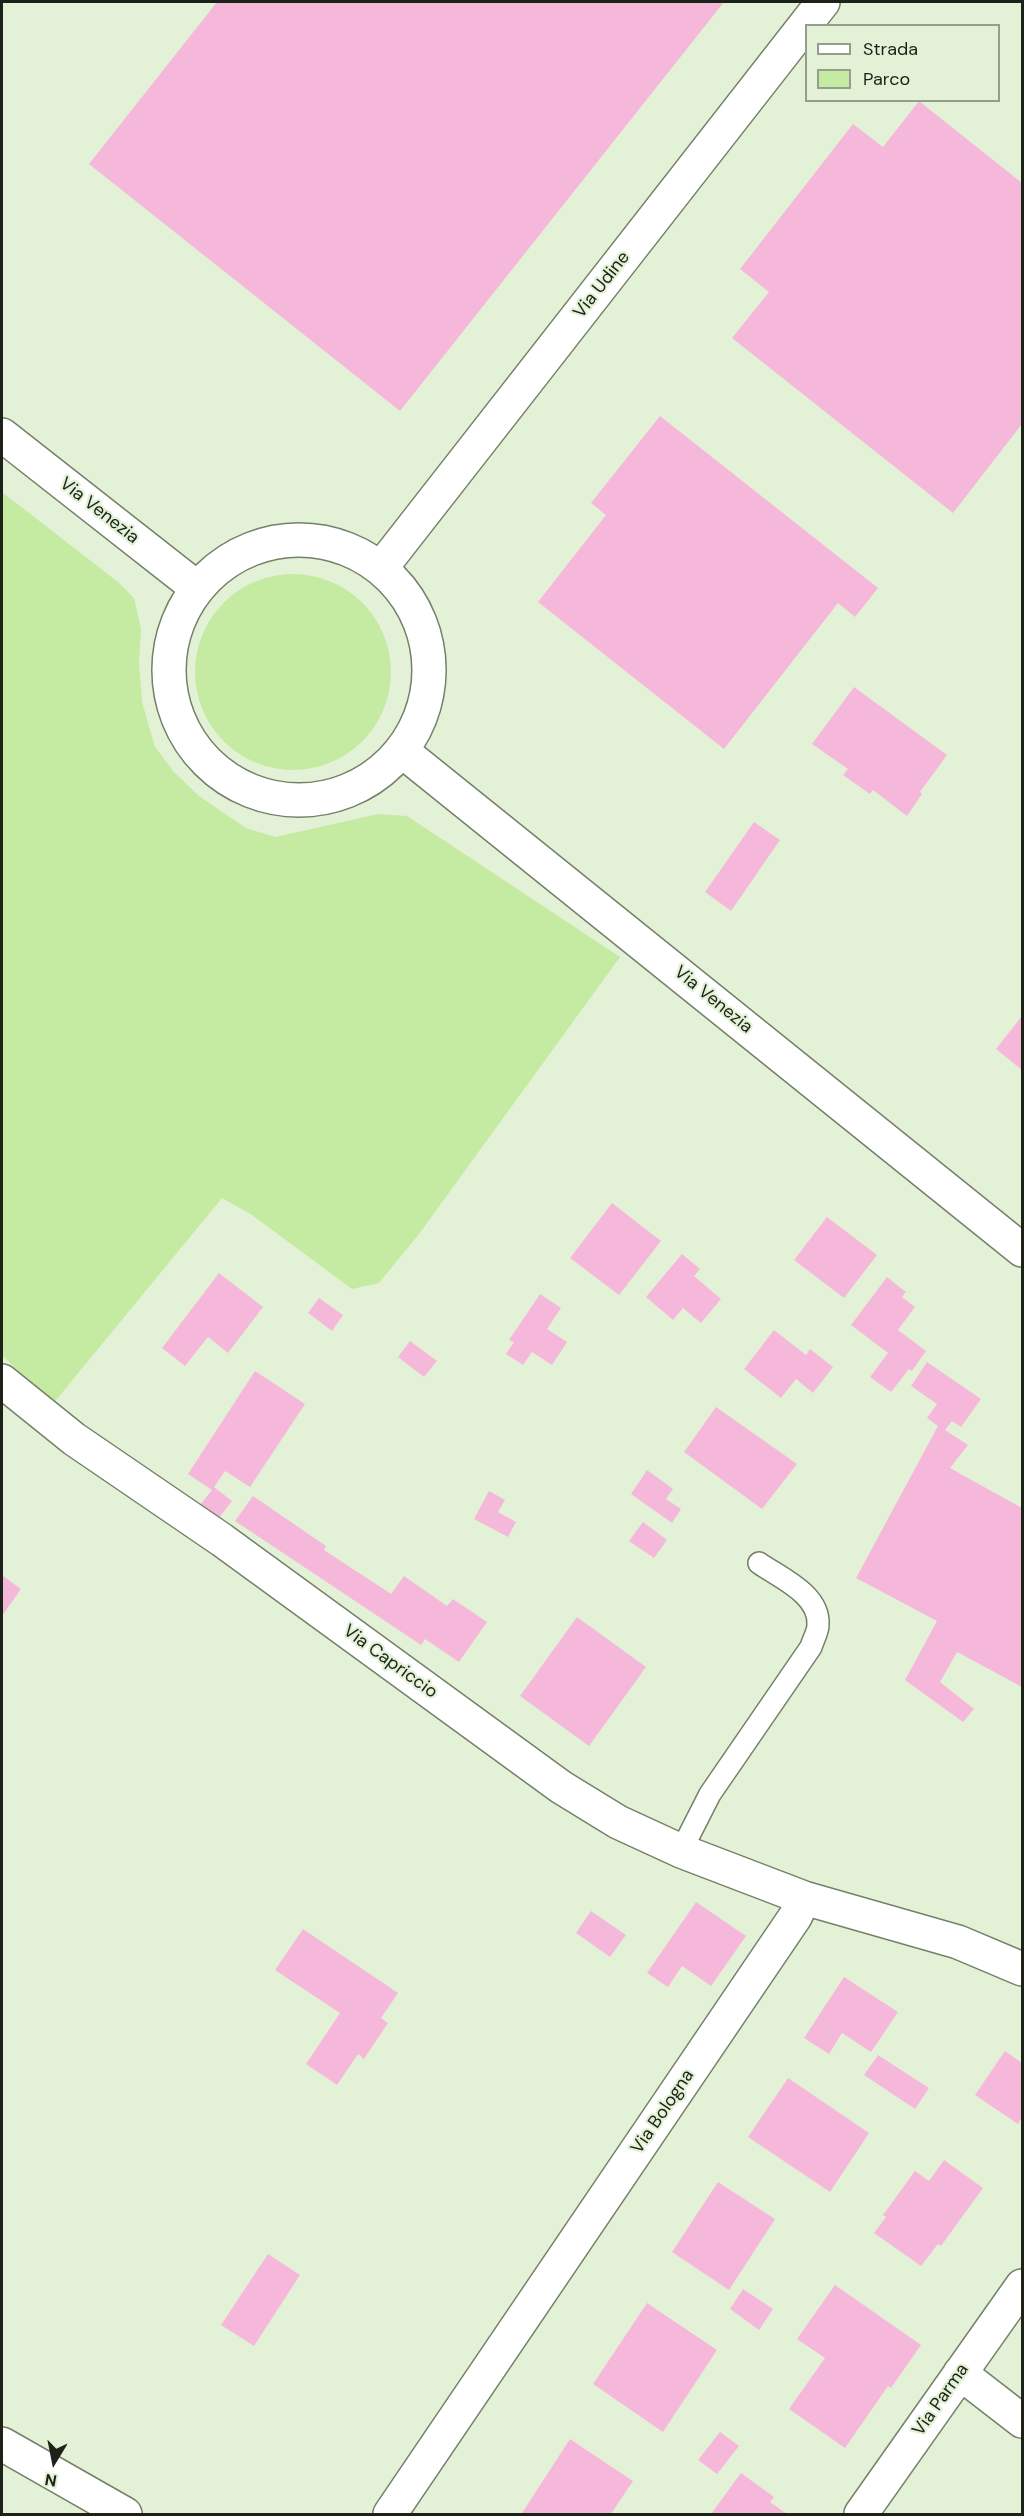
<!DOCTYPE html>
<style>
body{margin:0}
#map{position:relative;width:1024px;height:2516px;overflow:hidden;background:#e3f2d7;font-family:"DM Sans",sans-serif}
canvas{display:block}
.frame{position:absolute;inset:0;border:3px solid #1c2218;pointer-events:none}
.legend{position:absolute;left:805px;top:24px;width:195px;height:78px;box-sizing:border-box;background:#e3f2d7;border:2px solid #939f8b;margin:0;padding:8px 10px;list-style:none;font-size:18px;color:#1c2218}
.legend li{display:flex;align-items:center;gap:12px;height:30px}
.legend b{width:30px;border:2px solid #939f8b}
.north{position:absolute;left:24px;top:2432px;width:60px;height:60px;-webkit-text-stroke:4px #e3f2d7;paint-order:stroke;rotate:190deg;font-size:16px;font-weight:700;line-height:24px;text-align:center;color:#1c2218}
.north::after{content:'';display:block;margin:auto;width:21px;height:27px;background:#1c2218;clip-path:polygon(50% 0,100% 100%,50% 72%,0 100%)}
</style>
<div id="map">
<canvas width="1024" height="2516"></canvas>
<div class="frame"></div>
<ul class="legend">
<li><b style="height:8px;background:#fff"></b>Strada</li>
<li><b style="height:16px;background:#c5eaa1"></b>Parco</li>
</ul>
<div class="north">N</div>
</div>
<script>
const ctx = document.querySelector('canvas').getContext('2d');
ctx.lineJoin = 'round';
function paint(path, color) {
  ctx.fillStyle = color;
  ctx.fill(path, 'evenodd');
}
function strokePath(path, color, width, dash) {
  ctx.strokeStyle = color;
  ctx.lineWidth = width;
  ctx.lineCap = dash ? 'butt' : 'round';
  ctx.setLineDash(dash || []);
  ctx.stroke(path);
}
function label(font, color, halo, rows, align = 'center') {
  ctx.font = font + ' "DM Sans",sans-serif';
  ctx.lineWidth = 4.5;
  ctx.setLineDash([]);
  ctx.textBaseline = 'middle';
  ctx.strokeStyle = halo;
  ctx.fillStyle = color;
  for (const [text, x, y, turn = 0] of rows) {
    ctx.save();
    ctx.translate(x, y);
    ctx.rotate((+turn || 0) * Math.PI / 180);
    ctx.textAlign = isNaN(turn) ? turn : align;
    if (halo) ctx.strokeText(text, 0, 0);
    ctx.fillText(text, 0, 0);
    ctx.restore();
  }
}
paint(new Path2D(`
 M 2,492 L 118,582 L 134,598 L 141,629 L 139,662 L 142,702 L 155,747 L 174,772 L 199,796 L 246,828 L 275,837 L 378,814 L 407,816 L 620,957 L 419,1234 L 379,1283 L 352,1289 L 252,1215 L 222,1198 L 52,1405 L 2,1355 Z
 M195 672a98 98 0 1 1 196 0a98 98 0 1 1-196 0Z`), '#c5eaa1');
paint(new Path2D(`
 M 217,2 L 724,2 L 400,411 L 89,164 Z
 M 919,101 L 1022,183 L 1022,424 L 953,513 L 732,338 L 769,292 L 740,269 L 853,124 L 883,147 Z
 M 660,416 L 878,588 L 855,617 L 838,603 L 724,749 L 538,602 L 606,515 L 591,503 Z
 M 854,687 L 947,755 L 920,792 L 922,794 L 907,816 L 873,790 L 870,794 L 843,775 L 848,769 L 812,744 Z
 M 754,822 L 780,840 L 731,911 L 705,892 Z
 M 1022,1016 L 1022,1070 L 996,1049 Z
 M 612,1203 L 661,1241 L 619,1295 L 570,1258 Z
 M 827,1217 L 877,1255 L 844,1298 L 794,1260 Z
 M 682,1254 L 700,1269 L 694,1276 L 721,1299 L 701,1323 L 683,1308 L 673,1320 L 646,1297 Z
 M 219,1273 L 263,1307 L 228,1353 L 208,1337 L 185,1366 L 162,1348 Z
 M 887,1277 L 906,1292 L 902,1297 L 915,1307 L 898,1330 L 926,1351 L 912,1371 L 909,1369 L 891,1392 L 870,1377 L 888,1353 L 851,1325 Z
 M 540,1294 L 561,1308 L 547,1329 L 567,1342 L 552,1365 L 532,1352 L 523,1365 L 506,1354 L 514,1342 L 509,1340 Z
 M 319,1298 L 343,1315 L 332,1331 L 308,1313 Z
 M 774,1330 L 806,1355 L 810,1349 L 833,1367 L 813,1393 L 796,1379 L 781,1398 L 744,1369 Z
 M 410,1341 L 437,1361 L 424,1377 L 398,1357 Z
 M 927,1362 L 981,1399 L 961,1427 L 952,1421 L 945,1430 L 968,1445 L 950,1468 L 1022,1508 L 1022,1687 L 957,1652 L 940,1682 L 974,1709 L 963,1722 L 905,1680 L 937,1621 L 856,1578 L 938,1426 L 927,1418 L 937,1404 L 911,1386 Z
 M 255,1371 L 305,1404 L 250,1487 L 225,1471 L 214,1487 L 232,1501 L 218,1519 L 200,1505 L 212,1490 L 188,1474 Z
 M 716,1407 L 797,1464 L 762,1509 L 684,1452 Z
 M 647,1470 L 673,1489 L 666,1499 L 681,1509 L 672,1523 L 631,1494 Z
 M 489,1491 L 505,1500 L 498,1512 L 516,1522 L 508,1537 L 474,1519 Z
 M 253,1496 L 326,1546 L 324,1550 L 391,1594 L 404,1576 L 447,1606 L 453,1599 L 487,1622 L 459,1662 L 425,1639 L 421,1645 L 235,1521 Z
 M 643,1522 L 667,1540 L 654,1558 L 629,1541 Z
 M 2,1575 L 21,1589 L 2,1616 Z
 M 577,1617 L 646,1667 L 589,1746 L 520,1696 Z
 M 696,1902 L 746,1936 L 711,1986 L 682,1966 L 668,1987 L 647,1973 Z
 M 591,1911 L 626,1935 L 610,1957 L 576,1933 Z
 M 303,1929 L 398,1993 L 381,2018 L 388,2023 L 364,2059 L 358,2054 L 337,2085 L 306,2064 L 340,2013 L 275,1970 Z
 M 844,1977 L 898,2012 L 871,2052 L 842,2033 L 829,2054 L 804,2038 Z
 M 1005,2051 L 1022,2063 L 1022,2117 L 1018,2124 L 975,2095 Z
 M 878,2055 L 929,2088 L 915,2109 L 864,2075 Z
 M 788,2078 L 869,2133 L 830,2192 L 748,2137 Z
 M 944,2160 L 983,2188 L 941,2246 L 938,2244 L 921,2266 L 874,2233 L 886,2217 L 883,2215 L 915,2171 L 929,2181 Z
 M 718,2182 L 775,2219 L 729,2290 L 672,2252 Z
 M 268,2254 L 300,2275 L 254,2346 L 221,2325 Z
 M 835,2285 L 921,2345 L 891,2388 L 888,2386 L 845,2448 L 789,2409 L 825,2358 L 797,2339 Z
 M 743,2289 L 773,2309 L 759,2330 L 730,2309 Z
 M 647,2303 L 717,2350 L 663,2432 L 593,2384 Z
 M 720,2432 L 739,2446 L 717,2474 L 698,2460 Z
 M 570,2439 L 633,2481 L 611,2514 L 524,2514 L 522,2513 Z
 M 741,2473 L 774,2497 L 770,2502 L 787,2514 L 711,2514 Z`), '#f6b8da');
const lane = new Path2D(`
 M 681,1851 L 710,1794 L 811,1647 C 813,1640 818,1632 818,1625 C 820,1594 780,1578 759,1563`);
const street = new Path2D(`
 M 381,568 L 823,2
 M 2,1381 L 74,1439 L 222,1540 L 561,1787 L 618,1822 L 681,1851 L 804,1898 L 958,1942 L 1022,1969
 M 960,2373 L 1022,2421
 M 390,2514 L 795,1917 L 804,1898
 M 861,2514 L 1022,2286`);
const secondary = new Path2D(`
 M 2,2444 L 125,2514`);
const primary = new Path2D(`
 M 2,435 L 197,588
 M169 670a130 130 0 1 1 260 0a130 130 0 1 1-260 0Z
 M 402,751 L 1022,1250`);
strokePath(lane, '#748068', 24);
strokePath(street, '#748068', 36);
strokePath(secondary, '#748068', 36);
strokePath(primary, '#748068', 36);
strokePath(lane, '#fff', 21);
strokePath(street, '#fff', 33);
strokePath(secondary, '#fff', 33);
strokePath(primary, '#fff', 33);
label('18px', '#1c2218', '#e3f2d7', [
 ["Via Udine",602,285,-52],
 ["Via Venezia",99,511,38],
 ["Via Venezia",713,1000,39],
 ["Via Capriccio",390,1662,36],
 ["Via Bologna",663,2112,-56],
 ["Via Parma",941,2400,-55]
]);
</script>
